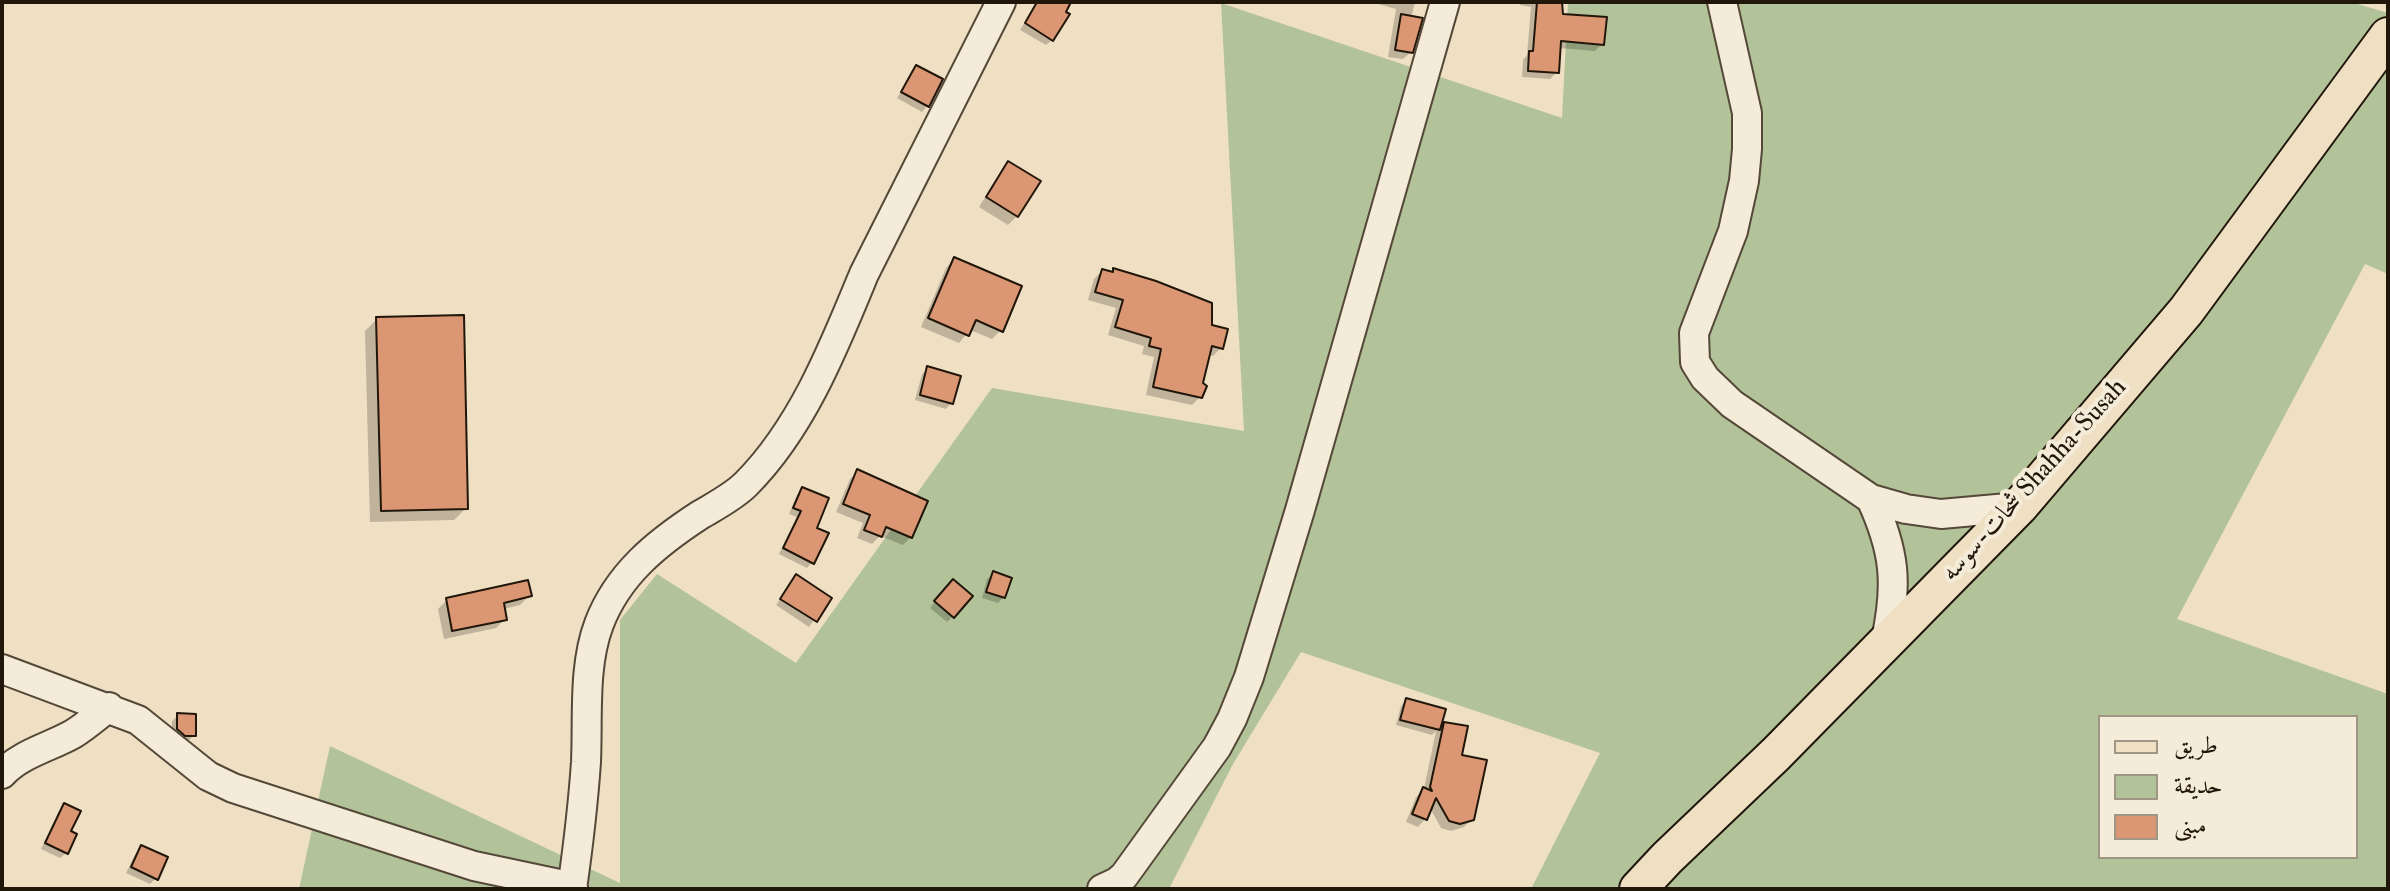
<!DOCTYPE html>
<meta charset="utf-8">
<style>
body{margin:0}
#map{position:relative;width:2390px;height:891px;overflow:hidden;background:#efe0c4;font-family:"IM FELL Double Pica",Amiri,serif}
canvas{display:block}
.frame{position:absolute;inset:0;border:4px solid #201609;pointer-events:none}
.legend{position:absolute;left:2098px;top:715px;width:260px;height:144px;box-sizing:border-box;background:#f5ebd9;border:2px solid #a09686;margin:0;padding:10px 14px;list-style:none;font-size:24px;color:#201609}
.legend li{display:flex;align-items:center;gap:16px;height:40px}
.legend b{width:40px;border:2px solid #a09686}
</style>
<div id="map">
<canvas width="2390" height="891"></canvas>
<div class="frame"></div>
<ul class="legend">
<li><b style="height:10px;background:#efe0c4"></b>طريق</li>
<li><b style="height:22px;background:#b3c399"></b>حديقة</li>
<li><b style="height:22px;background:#db9773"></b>مبنى</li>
</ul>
</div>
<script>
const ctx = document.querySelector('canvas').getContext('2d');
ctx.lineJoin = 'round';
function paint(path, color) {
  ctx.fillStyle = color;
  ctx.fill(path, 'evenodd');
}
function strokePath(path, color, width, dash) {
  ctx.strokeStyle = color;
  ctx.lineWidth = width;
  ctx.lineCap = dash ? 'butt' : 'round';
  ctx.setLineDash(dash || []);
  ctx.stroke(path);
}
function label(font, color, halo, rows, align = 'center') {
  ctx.font = font + ' "IM FELL Double Pica",Amiri,serif';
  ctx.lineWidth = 8;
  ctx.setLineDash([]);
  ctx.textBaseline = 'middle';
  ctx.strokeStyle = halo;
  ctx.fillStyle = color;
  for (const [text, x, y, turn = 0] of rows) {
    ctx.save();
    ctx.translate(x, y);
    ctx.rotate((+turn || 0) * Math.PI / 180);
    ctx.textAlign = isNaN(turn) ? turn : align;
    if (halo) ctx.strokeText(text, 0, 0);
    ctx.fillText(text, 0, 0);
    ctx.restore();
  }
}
paint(new Path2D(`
 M 1568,2 L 2351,2 L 2388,13 L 2388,274 L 2365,264 L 2177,619 L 2388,694 L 2388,889 L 1531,889 L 1600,753 L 1301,652 L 1233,764 L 1169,889 L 299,889 L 330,746 L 620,883 L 620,620 L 657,574 L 796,663 L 992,388 L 1244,431 L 1221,3 L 1562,118 ZM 2100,717 L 2356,717 L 2356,857 L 2100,857 Z`), '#b3c399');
paint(new Path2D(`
 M 1037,2 L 1069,2 L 1052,40 L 1046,45 L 1020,30 Z
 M 1415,2 L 1411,18 L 1411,52 L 1403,59 L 1388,57 L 1396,9 L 1371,2 Z
 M 1520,2 L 1560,2 L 1561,15 L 1602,44 L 1595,51 L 1559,48 L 1557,72 L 1550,79 L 1522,77 L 1523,60 L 1527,55 L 1531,7 L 1520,5 Z
 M 916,67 L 927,106 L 922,112 L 897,98 Z
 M 1009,164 L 1017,216 L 1008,225 L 979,207 L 1000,173 Z
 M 954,259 L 1001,330 L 992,339 L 970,330 L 959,343 L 921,327 L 946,268 Z
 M 1114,270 L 1210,327 L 1221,348 L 1213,356 L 1208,355 L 1200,397 L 1192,405 L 1146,395 L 1154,357 L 1142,354 L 1144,346 L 1108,335 L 1116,308 L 1088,300 L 1094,279 L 1102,271 L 1111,274 Z
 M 377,319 L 466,508 L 454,520 L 370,522 L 365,331 Z
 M 928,369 L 951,403 L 946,409 L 915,400 L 922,374 Z
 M 858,471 L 911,537 L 903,545 L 880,536 L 872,544 L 857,538 L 863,523 L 836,512 L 850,479 Z
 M 803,489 L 815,529 L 812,562 L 807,568 L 779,554 L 797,517 L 789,514 L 797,495 Z
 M 993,574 L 1004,597 L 998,603 L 982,598 L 987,579 Z
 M 796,577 L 829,598 L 809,627 L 776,605 Z
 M 947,587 L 953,616 L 947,622 L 930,608 Z
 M 529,596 L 520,605 L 503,609 L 505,619 L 496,628 L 444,639 L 438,609 L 447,600 Z
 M 1406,700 L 1443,710 L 1438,730 L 1444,724 L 1459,756 L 1472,819 L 1464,827 L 1451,831 L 1441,828 L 1430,808 L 1425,819 L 1418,827 L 1406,822 L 1416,797 L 1424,789 L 1436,731 L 1432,735 L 1396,725 L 1401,706 Z
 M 178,715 L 194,735 L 188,741 L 179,741 L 172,735 L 172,721 Z
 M 64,806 L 69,832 L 66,853 L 60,858 L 41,849 L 59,811 Z
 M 141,847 L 156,878 L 150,884 L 126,873 L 136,853 Z`), '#0003');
const building = new Path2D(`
 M 1037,2 L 1071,2 L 1066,12 L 1070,14 L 1053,41 L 1025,23 Z
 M 1537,2 L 1562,2 L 1563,14 L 1607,17 L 1604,45 L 1561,41 L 1559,73 L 1528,71 L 1529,51 L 1533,51 Z
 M 1401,14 L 1423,18 L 1413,53 L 1395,50 Z
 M 916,65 L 943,79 L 929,107 L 901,92 Z
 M 1008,161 L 1041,181 L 1018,217 L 986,197 Z
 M 954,257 L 1022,286 L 1003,332 L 976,320 L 969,336 L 928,318 Z
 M 1113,268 L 1156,281 L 1212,303 L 1212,325 L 1228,329 L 1223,349 L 1212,346 L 1203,383 L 1207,386 L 1202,398 L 1153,387 L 1161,349 L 1149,346 L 1151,338 L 1115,327 L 1123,300 L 1095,292 L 1102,269 L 1113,272 Z
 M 464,315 L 468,509 L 381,511 L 376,317 Z
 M 927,366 L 961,376 L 953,404 L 920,395 Z
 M 857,469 L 928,501 L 912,538 L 886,527 L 882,537 L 864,530 L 870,515 L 843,504 Z
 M 802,487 L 829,498 L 817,528 L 829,533 L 814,564 L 783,548 L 801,511 L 793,508 Z
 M 993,571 L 1012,578 L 1005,598 L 986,592 Z
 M 796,574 L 832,598 L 817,622 L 780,599 Z
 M 953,579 L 973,596 L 954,618 L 934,601 Z
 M 528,580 L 532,596 L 504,603 L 507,620 L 452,631 L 446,598 Z
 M 1406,698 L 1446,709 L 1440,730 L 1400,720 Z
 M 177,713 L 196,714 L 196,736 L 185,736 L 177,729 Z
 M 1444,722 L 1468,726 L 1462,755 L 1487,760 L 1474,820 L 1460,824 L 1449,821 L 1436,798 L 1427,820 L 1412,814 L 1423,787 L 1432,791 L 1430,787 Z
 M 64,803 L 81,811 L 71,831 L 77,834 L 68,854 L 45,843 Z
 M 141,845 L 168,857 L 158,880 L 131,867 Z`);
paint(building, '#db9773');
strokePath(building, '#201609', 2);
const minor = new Path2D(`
 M 1722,2 L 1747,113 L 1747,149 L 1744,181 L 1733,231 L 1694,333 L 1695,362 L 1705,378 L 1732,404 L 1871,499 L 1906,509 L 1941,514 L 2019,507
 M 1871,499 C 1895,551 1898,584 1886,640
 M 2,669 L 138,720 L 208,776 L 233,788 L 474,866 L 573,887
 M 2,774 C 20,754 50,747 73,734 C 86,726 97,716 109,707
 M 572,889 C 578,847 583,805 586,762 C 588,718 583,666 599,624 C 618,574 657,543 700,515 C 715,506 733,497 746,484 C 802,428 834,347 864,274 L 1001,2
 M 1102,889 L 1117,882 L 1124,876 L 1217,747 L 1232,719 L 1249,677 L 1300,510 L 1445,2`);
const major = new Path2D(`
 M 1638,889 L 1667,858 L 1776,754 L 2019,507 L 2186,311 L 2388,36`);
strokePath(minor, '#544838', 32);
strokePath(major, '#201609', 40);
strokePath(minor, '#f5ebd9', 28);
strokePath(major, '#efe0c4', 36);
label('26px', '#201609', '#f5ebd9', [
 ["شحات-سوسه Shahha-Susah",2035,481,-48]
]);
</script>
